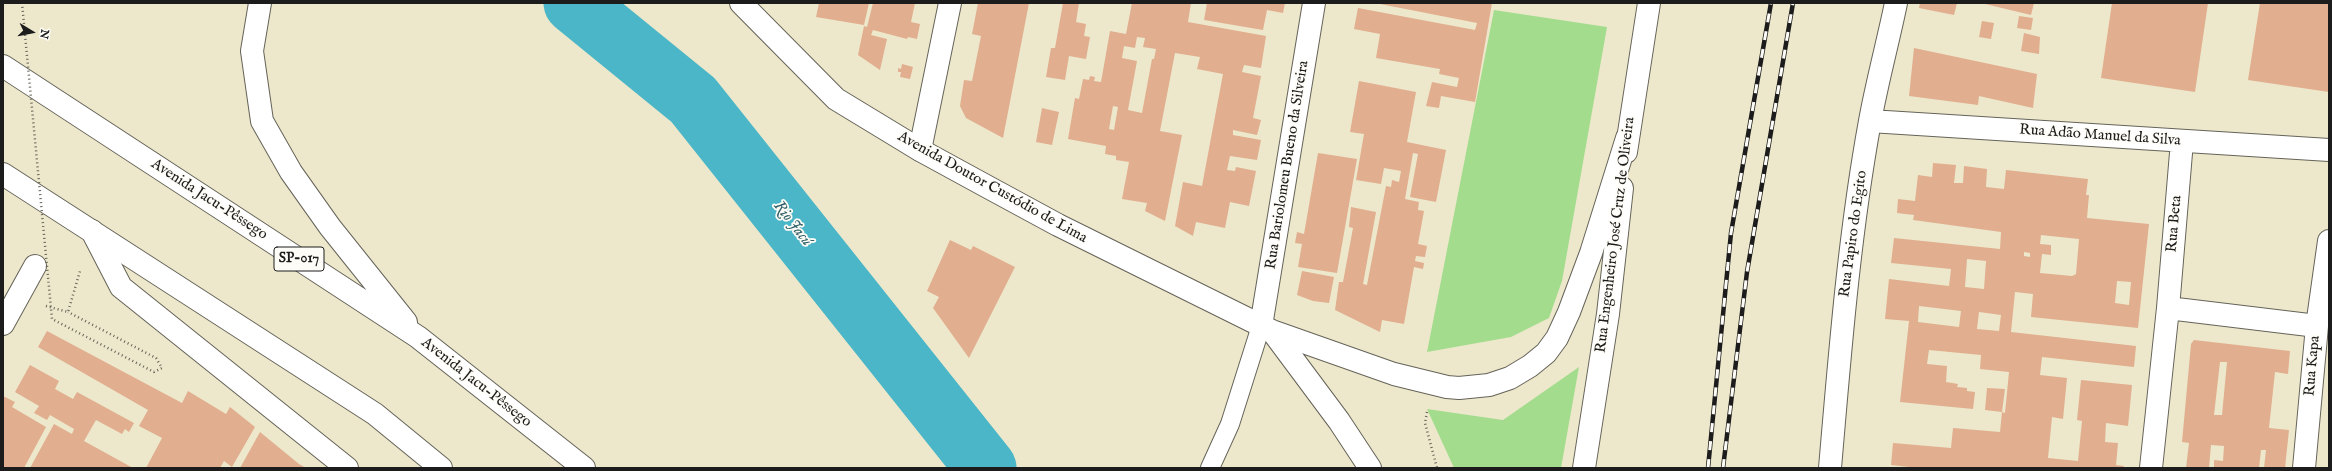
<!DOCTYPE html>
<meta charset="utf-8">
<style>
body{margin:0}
#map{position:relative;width:2332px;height:471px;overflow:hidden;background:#ede8cb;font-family:"IM FELL English",serif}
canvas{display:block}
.frame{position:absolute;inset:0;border:4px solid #1c1c1c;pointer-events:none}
.north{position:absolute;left:12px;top:12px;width:40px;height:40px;-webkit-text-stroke:3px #fdfcf7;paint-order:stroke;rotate:100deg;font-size:11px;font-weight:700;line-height:16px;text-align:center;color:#1c1c1c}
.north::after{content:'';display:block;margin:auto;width:14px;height:18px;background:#1c1c1c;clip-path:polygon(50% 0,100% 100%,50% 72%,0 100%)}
</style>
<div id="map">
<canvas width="2332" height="471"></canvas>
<div class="frame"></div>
<div class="north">N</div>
</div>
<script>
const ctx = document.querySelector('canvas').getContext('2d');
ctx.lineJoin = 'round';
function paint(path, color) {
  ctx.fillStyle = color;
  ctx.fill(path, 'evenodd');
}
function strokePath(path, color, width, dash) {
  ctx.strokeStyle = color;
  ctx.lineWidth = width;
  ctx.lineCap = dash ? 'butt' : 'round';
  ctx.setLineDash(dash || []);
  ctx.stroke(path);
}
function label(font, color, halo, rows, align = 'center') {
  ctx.font = font + ' "IM FELL English",serif';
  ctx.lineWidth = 3.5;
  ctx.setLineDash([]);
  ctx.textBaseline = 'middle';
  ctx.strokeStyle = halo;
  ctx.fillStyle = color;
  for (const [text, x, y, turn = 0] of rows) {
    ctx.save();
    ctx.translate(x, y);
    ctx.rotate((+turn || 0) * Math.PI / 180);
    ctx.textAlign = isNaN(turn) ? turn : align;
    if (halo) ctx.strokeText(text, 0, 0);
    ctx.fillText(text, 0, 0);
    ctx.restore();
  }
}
paint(new Path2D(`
 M 1494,10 L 1607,27 L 1562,281 L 1549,318 L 1511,337 L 1427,352 Z
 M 1579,367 L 1561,468 L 1454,468 L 1427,409 L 1503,420 Z`), '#a4dc8e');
strokePath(new Path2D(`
 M 574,3 L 693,100 L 986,468`), '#4bb6c7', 61);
paint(new Path2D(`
 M 819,3 L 869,3 L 864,25 L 816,17 Z
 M 873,3 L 915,3 L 911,22 L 920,24 L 917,39 L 908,37 L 907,39 L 873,30 L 871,35 L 887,39 L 880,70 L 858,55 L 864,26 L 867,27 Z
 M 978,3 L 1029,3 L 1003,138 L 966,118 L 960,106 L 964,80 L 972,81 L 981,36 L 972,34 Z
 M 1063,3 L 1079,3 L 1076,22 L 1086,24 L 1084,36 L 1090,37 L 1086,59 L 1069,56 L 1065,80 L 1046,77 L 1051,48 L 1055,48 Z
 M 1132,3 L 1191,3 L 1188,22 L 1266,36 L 1261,68 L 1244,65 L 1242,72 L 1261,76 L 1253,118 L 1261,120 L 1257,135 L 1233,130 L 1233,135 L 1261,140 L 1257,160 L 1230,156 L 1227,170 L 1235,171 L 1236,167 L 1256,171 L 1249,206 L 1230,202 L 1225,228 L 1196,222 L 1193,236 L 1175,226 L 1183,182 L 1202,186 L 1223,74 L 1197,69 L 1200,57 L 1175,53 L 1160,131 L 1182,135 L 1165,221 L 1145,211 L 1147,203 L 1122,199 L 1129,162 L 1116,160 L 1116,156 L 1105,154 L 1106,146 L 1068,139 L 1075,98 L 1079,99 L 1083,79 L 1089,80 L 1090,76 L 1095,77 L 1094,81 L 1101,82 L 1110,31 L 1126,34 ZM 1137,37 L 1145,38 L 1143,47 L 1156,49 L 1154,59 L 1152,59 L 1142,113 L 1128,110 L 1137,61 L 1122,58 L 1124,46 L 1135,48 ZM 1113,106 L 1118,107 L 1114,130 L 1109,129 Z
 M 1207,3 L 1285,3 L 1283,13 L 1267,10 L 1263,30 L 1204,20 Z
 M 1375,3 L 1492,3 L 1475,102 L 1441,96 L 1439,108 L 1426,106 L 1432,82 L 1457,87 L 1459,78 L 1439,74 L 1440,69 L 1376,58 L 1380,34 L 1354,29 L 1358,8 L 1475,30 L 1477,23 Z
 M 1920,3 L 1957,3 L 1954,15 L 1919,8 Z
 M 1981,3 L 2034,3 L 2031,15 Z
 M 2112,3 L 2208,3 L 2195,92 L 2101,78 Z
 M 2260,3 L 2329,3 L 2329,92 L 2248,80 Z
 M 2019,16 L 2033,18 L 2031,30 L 2017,28 Z
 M 1982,21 L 1994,23 L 1991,39 L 1979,37 Z
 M 2024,33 L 2040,37 L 2039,54 L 2021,51 Z
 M 1914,48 L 2037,74 L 2033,108 L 1979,96 L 1978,105 L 1909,96 Z
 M 902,64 L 913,67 L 910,79 L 900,77 L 901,72 L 898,72 L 898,68 L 901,69 Z
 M 1359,81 L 1416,92 L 1407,142 L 1446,150 L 1436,202 L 1410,197 L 1418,154 L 1413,153 L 1405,199 L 1419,202 L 1418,210 L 1424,211 L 1418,244 L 1427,246 L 1425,257 L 1416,256 L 1415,261 L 1424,263 L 1423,269 L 1414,267 L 1404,324 L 1382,320 L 1380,332 L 1335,310 L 1339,282 L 1343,282 L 1353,228 L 1349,227 L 1351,207 L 1376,212 L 1363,284 L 1367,285 L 1386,186 L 1391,187 L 1392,180 L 1399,182 L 1401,171 L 1384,168 L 1381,184 L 1356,180 L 1364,134 L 1350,132 Z
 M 1042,108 L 1059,112 L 1052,145 L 1036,142 Z
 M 1318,153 L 1357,159 L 1337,273 L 1298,267 L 1302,244 L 1295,243 L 1297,232 L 1304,234 Z
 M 1933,163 L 1956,165 L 1954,183 L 1963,183 L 1964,166 L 1987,169 L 1986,187 L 2004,189 L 2006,170 L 2088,179 L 2086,195 L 2089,195 L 2087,218 L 2149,224 L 2138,328 L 2031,317 L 2033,294 L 2015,292 L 2011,332 L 2136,346 L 2134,367 L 2042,357 L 2040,375 L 2067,378 L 2063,419 L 2052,417 L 2048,458 L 2078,461 L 2082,421 L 2077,420 L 2081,380 L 2132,385 L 2128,426 L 2106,423 L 2105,442 L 2118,443 L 2116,465 L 2124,466 L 2123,468 L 1918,468 L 1891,465 L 1893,443 L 1951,448 L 1953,428 L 2000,432 L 2002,412 L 2005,413 L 2009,372 L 1980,369 L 1981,355 L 1929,350 L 1927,364 L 1947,366 L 1946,382 L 1958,384 L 1957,387 L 1967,388 L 1967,391 L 1975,392 L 1973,409 L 1900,402 L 1909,321 L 1885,319 L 1889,279 L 1949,286 L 1951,269 L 1891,263 L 1894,238 L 2000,249 L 2001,232 L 1913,220 L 1914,215 L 1897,213 L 1898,199 L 1915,201 L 1918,175 L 1932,177 ZM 2041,235 L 2079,239 L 2076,274 L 2072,276 L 2040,273 L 2042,254 L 2051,255 L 2051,245 L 2040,244 ZM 2024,252 L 2030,253 L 2030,257 L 2024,256 ZM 1967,259 L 1986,261 L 1984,289 L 1965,287 ZM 2117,281 L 2131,282 L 2129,305 L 2115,303 ZM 1919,306 L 1961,311 L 1959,327 L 1918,322 ZM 1979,312 L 2001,315 L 1999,331 L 1977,329 Z
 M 950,240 L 971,250 L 973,246 L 1015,267 L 969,358 L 933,308 L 939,297 L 927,291 Z
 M 1302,271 L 1334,277 L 1329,303 L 1313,301 L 1297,295 Z
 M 47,331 L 182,403 L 188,391 L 226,414 L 230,407 L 255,427 L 232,467 L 224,461 L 220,468 L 146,468 L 162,438 L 139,426 L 148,410 L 38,347 Z
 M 2194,340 L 2290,351 L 2288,374 L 2275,372 L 2269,428 L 2289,430 L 2285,468 L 2264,468 L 2266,450 L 2261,450 L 2259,468 L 2214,468 L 2214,460 L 2223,461 L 2224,446 L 2211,445 L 2209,468 L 2186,468 L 2189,443 L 2182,442 L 2191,344 ZM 2220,362 L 2227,362 L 2222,415 L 2214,415 Z
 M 30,365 L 59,381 L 55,389 L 73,399 L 77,392 L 134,423 L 129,432 L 125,429 L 122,434 L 96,420 L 84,441 L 133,468 L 30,468 L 54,424 L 72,434 L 74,429 L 50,415 L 47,420 L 34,413 L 39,406 L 15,392 Z
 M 1987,388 L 2005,389 L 2002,412 L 1985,410 Z
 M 3,396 L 15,402 L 12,407 L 46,427 L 24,468 L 3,468 Z
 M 260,432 L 299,464 L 306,468 L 240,468 Z`), '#e1ae8f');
const service = new Path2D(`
 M 1210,468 L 1230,424 L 1261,326`);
const minor = new Path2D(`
 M 1870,121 L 2329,150
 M 920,150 L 950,3
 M 2168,308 L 2317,326
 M 3,324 L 35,266
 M 1261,326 L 1314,3
 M 1830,468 C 1840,352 1849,236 1870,121 C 1877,82 1888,42 1896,3
 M 2151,468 L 2168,308 L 2182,141
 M 2304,468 L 2317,326 L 2329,241`);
const primary = new Path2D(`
 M 741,3 L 836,99 L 920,150 L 986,186 L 1058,225 L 1272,331 L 1394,374 L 1447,387 L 1459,388 L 1489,385 L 1510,378 L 1530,366 L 1546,353 L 1557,338 L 1569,312 L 1591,253 L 1627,138
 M 1626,152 L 1649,3
 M 92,231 L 121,287 L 347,468
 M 1272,331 L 1339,421 L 1370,468
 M 1584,468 L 1608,314 L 1622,188`);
const trunk = new Path2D(`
 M 260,3 L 252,51 L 262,121 L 291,172 L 330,227 L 406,322
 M 3,66 L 418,337 L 584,468
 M 3,174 L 375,414 L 441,468`);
strokePath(service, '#656359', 20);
strokePath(minor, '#656359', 24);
strokePath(primary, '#656359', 24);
strokePath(trunk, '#656359', 24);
strokePath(new Path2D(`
 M 46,306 L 68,312 L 80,271
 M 1427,412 L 1425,423 L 1437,468`), '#656359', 2.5, [1, 3]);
strokePath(service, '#fff', 18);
strokePath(minor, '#fff', 22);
strokePath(primary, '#fff', 22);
strokePath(trunk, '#fff', 22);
const rail = new Path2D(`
 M 1708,468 L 1731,233 L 1771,3
 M 1723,468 L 1747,272 L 1793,3`);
strokePath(rail, '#1c1c1c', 4.5);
strokePath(rail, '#fdfcf7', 3, [9]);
strokePath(new Path2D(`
 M 22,3 L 52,319 L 154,372 L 162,368 L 156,358 L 68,312`), '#656359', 2.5, [1, 3]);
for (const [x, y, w] of [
 [299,259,50]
]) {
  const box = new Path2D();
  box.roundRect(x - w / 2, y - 12, w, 24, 3);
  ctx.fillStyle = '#fdfcf7';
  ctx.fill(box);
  strokePath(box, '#1c1c1c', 1);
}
label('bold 14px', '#1c1c1c', null, [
 ["SP-017",299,259]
]);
label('15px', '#1c1c1c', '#fdfcf7', [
 ["Rua Adão Manuel da Silva",2100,136,4],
 ["Rua Bariolomeu Bueno da Silveira",1288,165,-81],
 ["Avenida Doutor Custódio de Lima",992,188,29],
 ["Avenida Jacu-Pêssego",209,200,33],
 ["Rua Beta",2175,224,-85],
 ["Rua Papiro do Egito",1854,234,-82],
 ["Rua Engenheiro José Cruz de Oliveira",1616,235,-83],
 ["Rua Kapa",2313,366,-85],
 ["Avenida Jacu-Pêssego",476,383,38]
]);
label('italic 16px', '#316169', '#fdfcf7', [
 ["Rio Jacú",792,224,52]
]);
</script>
